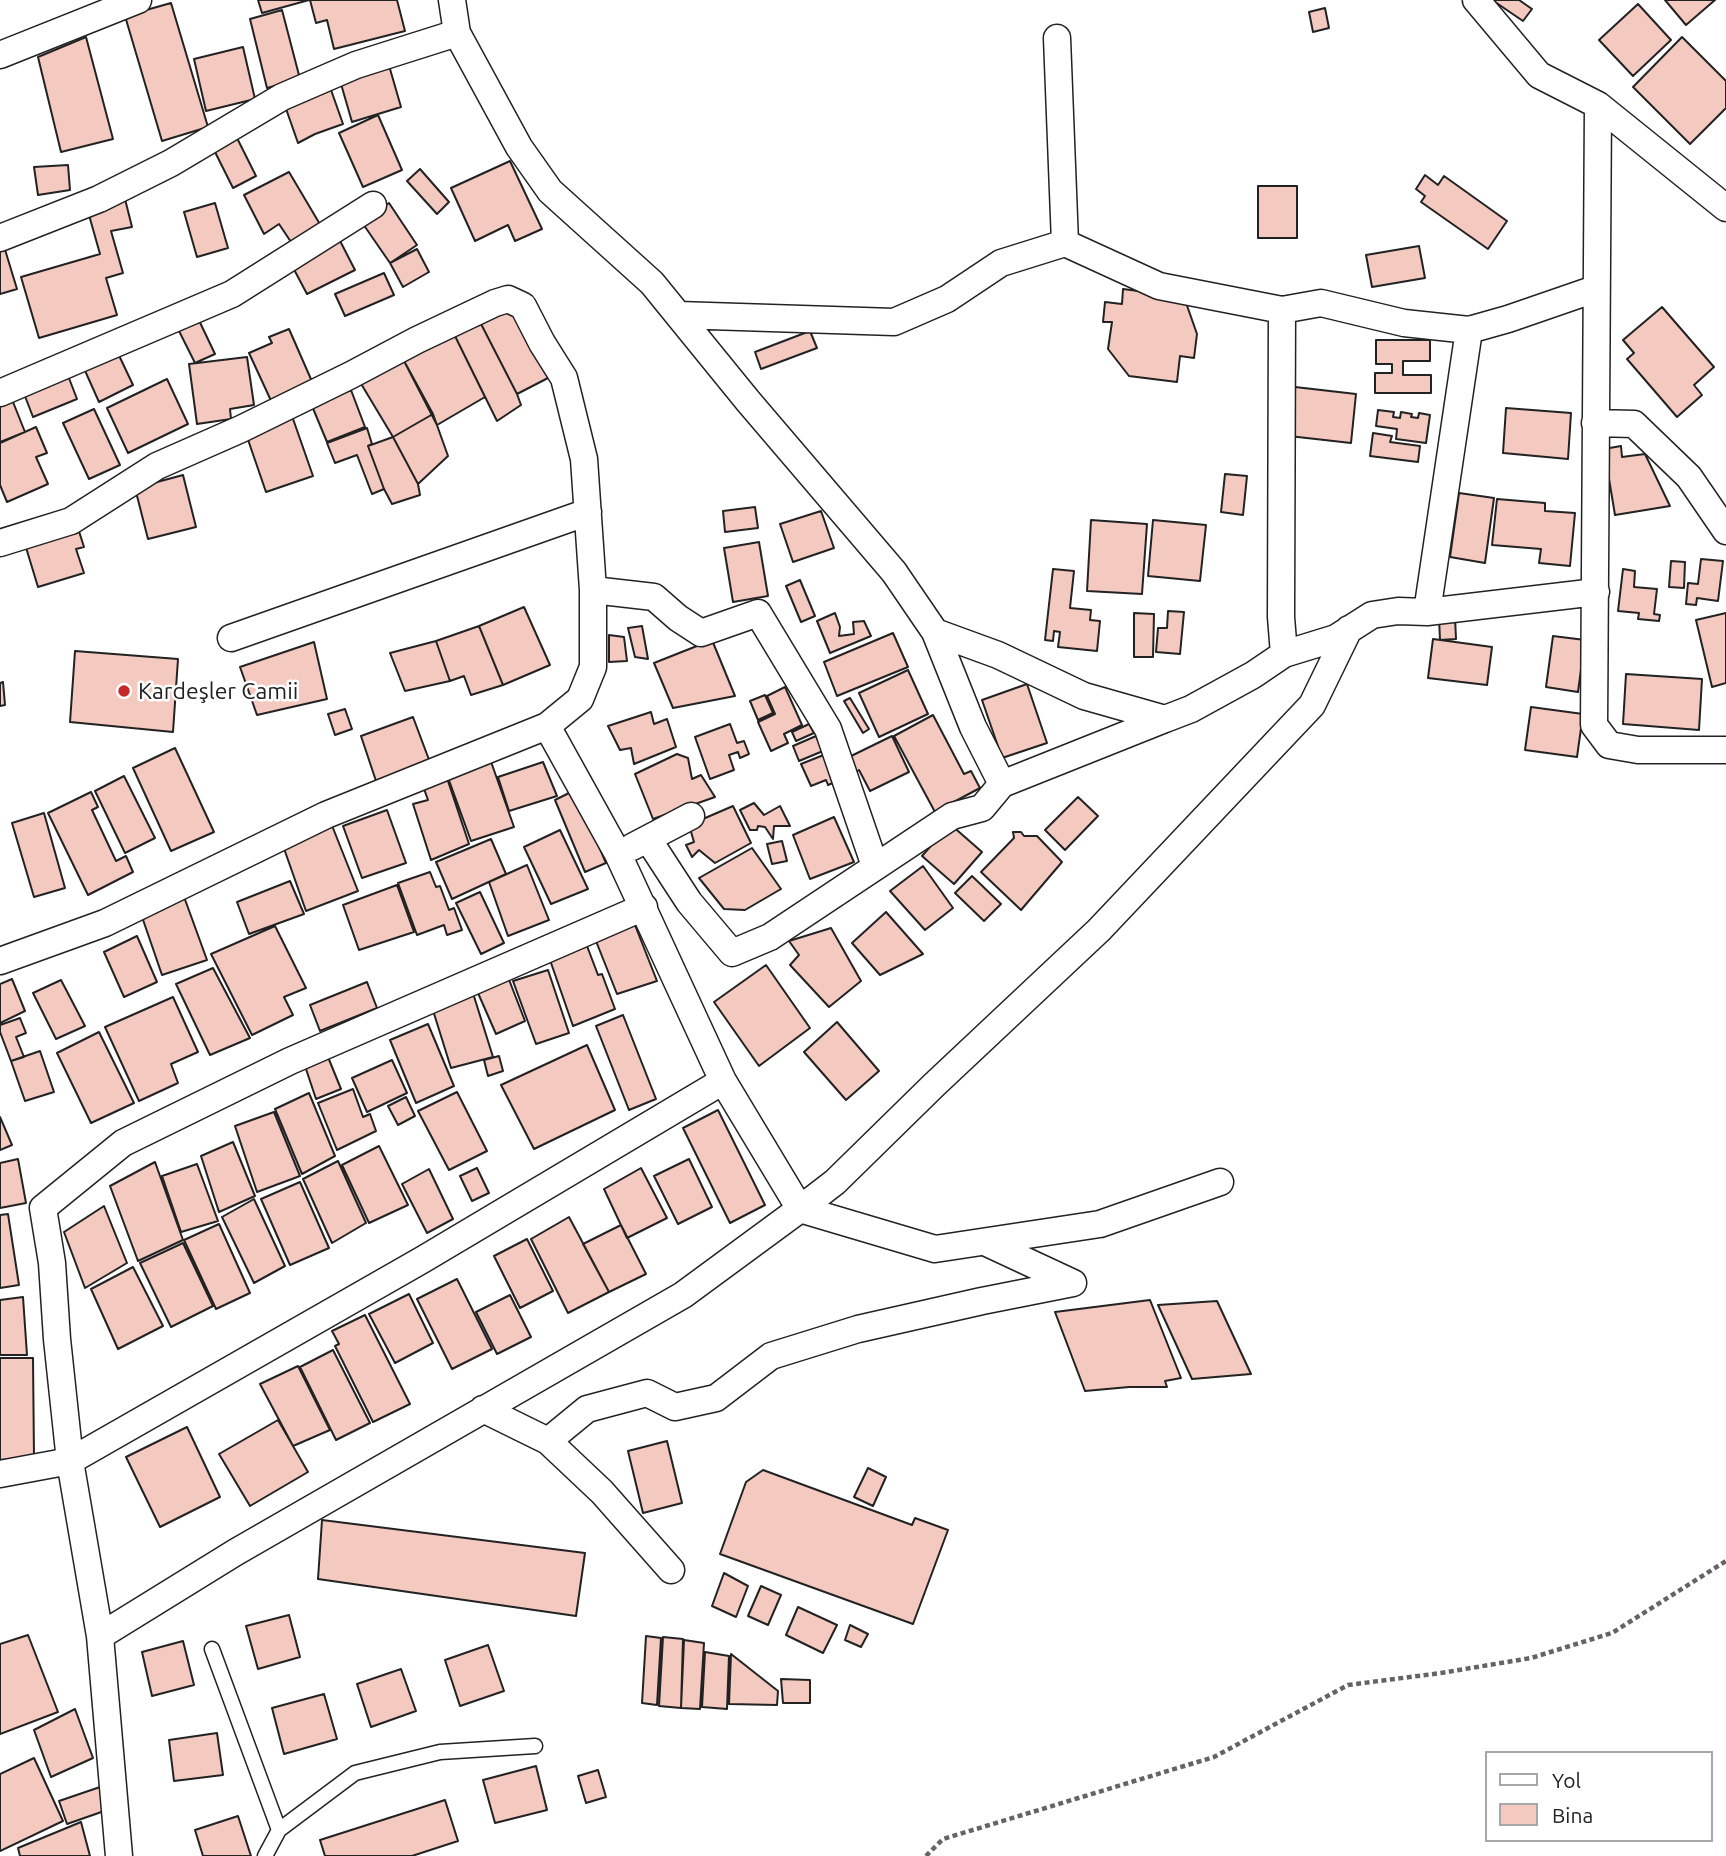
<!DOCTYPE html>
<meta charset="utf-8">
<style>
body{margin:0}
#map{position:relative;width:1726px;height:1856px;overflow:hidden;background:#fff;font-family:Ubuntu,sans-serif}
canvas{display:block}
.legend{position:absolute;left:1485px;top:1751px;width:228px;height:91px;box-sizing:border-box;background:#fff;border:2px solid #a7a7a7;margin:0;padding:9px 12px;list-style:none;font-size:21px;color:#222}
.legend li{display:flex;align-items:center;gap:14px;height:35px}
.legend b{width:35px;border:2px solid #a7a7a7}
</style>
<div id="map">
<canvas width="1726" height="1856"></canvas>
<ul class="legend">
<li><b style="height:9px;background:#fff"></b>Yol</li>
<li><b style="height:19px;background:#f3c9c0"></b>Bina</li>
</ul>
</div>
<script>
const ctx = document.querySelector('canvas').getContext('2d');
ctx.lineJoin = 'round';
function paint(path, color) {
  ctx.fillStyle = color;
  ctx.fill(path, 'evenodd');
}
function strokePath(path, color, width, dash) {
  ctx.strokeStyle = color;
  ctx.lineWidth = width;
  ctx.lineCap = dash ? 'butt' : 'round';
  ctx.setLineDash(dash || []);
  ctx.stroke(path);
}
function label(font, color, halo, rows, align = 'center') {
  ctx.font = font + ' Ubuntu,sans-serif';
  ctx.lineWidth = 5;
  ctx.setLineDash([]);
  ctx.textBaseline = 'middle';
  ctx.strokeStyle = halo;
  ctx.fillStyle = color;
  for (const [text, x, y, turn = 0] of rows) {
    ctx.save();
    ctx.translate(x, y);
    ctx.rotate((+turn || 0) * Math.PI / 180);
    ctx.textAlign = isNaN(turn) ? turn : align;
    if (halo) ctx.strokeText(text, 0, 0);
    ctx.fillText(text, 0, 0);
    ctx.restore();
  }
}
const building = new Path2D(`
 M 258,0 L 309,0 L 262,13 Z
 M 310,0 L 397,0 L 405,31 L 334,49 L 327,20 L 316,23 Z
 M 1492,0 L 1519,0 L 1532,9 L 1523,21 Z
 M 1665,0 L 1715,0 L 1686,25 Z
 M 171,3 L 208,127 L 162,141 L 125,16 Z
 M 1638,4 L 1671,40 L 1633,76 L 1599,40 Z
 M 1325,8 L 1329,28 L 1313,32 L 1309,12 Z
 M 282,10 L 300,79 L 267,88 L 250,19 Z
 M 86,37 L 113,139 L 61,152 L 38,57 Z
 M 1682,37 L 1726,81 L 1726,108 L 1690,144 L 1633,87 Z
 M 243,47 L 255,99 L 206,111 L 194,59 Z
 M 388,62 L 401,107 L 352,122 L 339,77 Z
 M 330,87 L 343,124 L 315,134 L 298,143 L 284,103 Z
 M 378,115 L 402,170 L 363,187 L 339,133 Z
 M 234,132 L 256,176 L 233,188 L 211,144 Z
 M 510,161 L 542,229 L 515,241 L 508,225 L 475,241 L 451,188 Z
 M 68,165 L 70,190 L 38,195 L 34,167 Z
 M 420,169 L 449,202 L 437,214 L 407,181 Z
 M 289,172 L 321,226 L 291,242 L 279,224 L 264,234 L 244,195 Z
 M 1425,175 L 1438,185 L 1444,176 L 1507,221 L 1488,249 L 1421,202 L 1425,196 L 1416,189 Z
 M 1258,186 L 1297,186 L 1297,238 L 1258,238 Z
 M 124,195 L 132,227 L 111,231 L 123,273 L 106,278 L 117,315 L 39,338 L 21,277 L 100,254 L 87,208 Z
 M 215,203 L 228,248 L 197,257 L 184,212 Z
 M 389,203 L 417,245 L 390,263 L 361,221 Z
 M 337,235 L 355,270 L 307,294 L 289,260 Z
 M 3,243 L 17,289 L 0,294 L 0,244 Z
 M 1419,246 L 1425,278 L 1372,287 L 1366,255 Z
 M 417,249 L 429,272 L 403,287 L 390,263 Z
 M 384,273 L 394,295 L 345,316 L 335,294 Z
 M 1123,289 L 1184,297 L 1197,334 L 1194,358 L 1180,356 L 1177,382 L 1129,376 L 1108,349 L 1112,322 L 1103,322 L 1105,302 L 1122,304 Z
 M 510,304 L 548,378 L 517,394 L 479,320 Z
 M 1662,307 L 1714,367 L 1694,385 L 1702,395 L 1677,417 L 1627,359 L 1634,353 L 1623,340 Z
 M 196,314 L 215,354 L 195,363 L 175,323 Z
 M 479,320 L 517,394 L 521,405 L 497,421 L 454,334 Z
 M 289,329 L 314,386 L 273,405 L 249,353 L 272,343 L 269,337 Z
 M 810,331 L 817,348 L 761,369 L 755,352 Z
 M 454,334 L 485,397 L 437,425 L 403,359 Z
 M 1376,340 L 1430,340 L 1430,361 L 1403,361 L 1403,375 L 1431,375 L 1431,393 L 1375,393 L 1375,373 L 1392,373 L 1392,364 L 1376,364 Z
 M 115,347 L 133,385 L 99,402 L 82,364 Z
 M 247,357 L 254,405 L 230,409 L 231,419 L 197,424 L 189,364 Z
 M 403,359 L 433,414 L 393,437 L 360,382 Z
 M 67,373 L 77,399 L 33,417 L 23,391 Z
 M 167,379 L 188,424 L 128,453 L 107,408 Z
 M 1295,387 L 1356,394 L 1351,443 L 1289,436 Z
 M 351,390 L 365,427 L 327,442 L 312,406 Z
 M 9,392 L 25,432 L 0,442 L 0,395 Z
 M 1506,408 L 1571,413 L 1568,459 L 1503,453 Z
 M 94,409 L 120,465 L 89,479 L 63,423 Z
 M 1378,410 L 1394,412 L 1393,417 L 1400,418 L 1401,412 L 1412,414 L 1411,417 L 1418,418 L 1419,413 L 1430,415 L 1426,443 L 1396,439 L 1397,429 L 1376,426 Z
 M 433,414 L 448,456 L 418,484 L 393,437 Z
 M 292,416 L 313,476 L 266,492 L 245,431 Z
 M 36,427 L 47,453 L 36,457 L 48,484 L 7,502 L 0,485 L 0,443 Z
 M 367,428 L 372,444 L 368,446 L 384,489 L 372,494 L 357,455 L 335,463 L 327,443 Z
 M 1373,433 L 1392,436 L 1390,442 L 1420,446 L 1418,462 L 1370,456 Z
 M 393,437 L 418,484 L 420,495 L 392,504 L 384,489 L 368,446 Z
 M 1621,446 L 1622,457 L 1645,454 L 1670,506 L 1615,515 L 1604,449 Z
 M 1225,474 L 1247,476 L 1243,515 L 1221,512 Z
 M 183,475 L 196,527 L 148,539 L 135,488 Z
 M 1459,493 L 1494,498 L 1485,563 L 1450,557 Z
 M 1497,499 L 1545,503 L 1545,511 L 1575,513 L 1570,566 L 1539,563 L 1541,549 L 1492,545 Z
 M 755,507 L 758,528 L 725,532 L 723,511 Z
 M 821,511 L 834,548 L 793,562 L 780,524 Z
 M 1091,520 L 1147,524 L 1142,594 L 1087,591 Z
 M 1153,520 L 1206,525 L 1200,581 L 1148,576 Z
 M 77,525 L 84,547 L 76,549 L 84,573 L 38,587 L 24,541 Z
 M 759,542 L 768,596 L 733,602 L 724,548 Z
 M 1701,559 L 1723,561 L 1718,601 L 1697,598 L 1696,605 L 1686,604 L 1688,583 L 1698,584 Z
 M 1671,561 L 1685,562 L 1684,588 L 1669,587 Z
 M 1053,569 L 1074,571 L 1070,608 L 1091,610 L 1090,620 L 1100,621 L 1097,651 L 1058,647 L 1060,632 L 1054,631 L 1053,641 L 1045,640 Z
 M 1623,569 L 1635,571 L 1634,587 L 1657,589 L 1654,614 L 1660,615 L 1659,621 L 1638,619 L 1639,613 L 1618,611 Z
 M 800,580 L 815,616 L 801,622 L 786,586 Z
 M 524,607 L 550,665 L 503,685 L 479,626 Z
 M 1168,611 L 1184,612 L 1180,654 L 1156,652 L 1158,628 L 1167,628 Z
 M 835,613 L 840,627 L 839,636 L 854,634 L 853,622 L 864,621 L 871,636 L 830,653 L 817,621 Z
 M 1134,613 L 1154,614 L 1153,657 L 1134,657 Z
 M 1726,613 L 1726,683 L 1712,687 L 1696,620 Z
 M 1455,617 L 1456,639 L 1440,640 L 1439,618 Z
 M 479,626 L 503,685 L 471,695 L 464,676 L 450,681 L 436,641 Z
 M 642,626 L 648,659 L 635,657 L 628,628 Z
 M 893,633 L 908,667 L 837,696 L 824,662 Z
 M 609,635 L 624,637 L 627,661 L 609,662 Z
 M 1553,636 L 1585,640 L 1578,692 L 1546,687 Z
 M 1433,639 L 1492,647 L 1487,685 L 1428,678 Z
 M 712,640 L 735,696 L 673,708 L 654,663 Z
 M 436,641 L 450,681 L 405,691 L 390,653 Z
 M 314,642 L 327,699 L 257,715 L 240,667 Z
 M 75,651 L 178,659 L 173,732 L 70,722 Z
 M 908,670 L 928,714 L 879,737 L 859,693 Z
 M 1626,674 L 1702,679 L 1699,730 L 1623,724 Z
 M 3,682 L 5,705 L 0,706 L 0,683 Z
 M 1027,684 L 1047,743 L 1002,758 L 982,700 Z
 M 785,687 L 802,725 L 784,734 L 788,743 L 771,751 L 758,722 L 775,714 L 767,696 Z
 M 765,695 L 773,713 L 758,720 L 750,701 Z
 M 850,698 L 869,729 L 863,733 L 844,701 Z
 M 1531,707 L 1583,714 L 1577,757 L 1525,750 Z
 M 345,709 L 352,729 L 335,735 L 328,714 Z
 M 651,712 L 654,724 L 667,719 L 676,747 L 634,764 L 631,748 L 620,750 L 608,726 Z
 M 933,715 L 964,774 L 971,771 L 980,788 L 935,812 L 894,736 Z
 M 413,717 L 431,765 L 377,784 L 361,736 Z
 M 730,724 L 737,743 L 744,741 L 749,754 L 740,758 L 738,752 L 729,755 L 734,770 L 710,779 L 695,737 Z
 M 809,724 L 814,733 L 796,741 L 792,732 Z
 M 816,736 L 823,751 L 799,761 L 793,746 Z
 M 892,736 L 909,772 L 870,791 L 859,770 L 854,773 L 847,758 Z
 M 175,748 L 214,832 L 171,851 L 133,768 Z
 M 831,752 L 842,779 L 828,785 L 826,780 L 811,786 L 801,764 Z
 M 677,754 L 688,758 L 692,779 L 701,775 L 715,797 L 653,819 L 635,774 Z
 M 489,756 L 514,827 L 471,841 L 446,772 Z
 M 543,762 L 557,796 L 509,811 L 498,777 Z
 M 124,776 L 155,838 L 125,853 L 95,791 Z
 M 447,778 L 469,844 L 431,860 L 413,804 L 428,800 L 423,786 Z
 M 575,790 L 606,863 L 585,872 L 555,800 Z
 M 91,792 L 98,807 L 92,810 L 116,861 L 126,856 L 133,872 L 88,895 L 48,813 Z
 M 1078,797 L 1098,816 L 1065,850 L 1045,830 Z
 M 754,803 L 764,815 L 780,806 L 790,826 L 774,826 L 773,839 L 765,827 L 758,826 L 757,830 L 750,830 L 740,810 Z
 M 733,806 L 751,843 L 715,863 L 699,850 L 692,857 L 686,845 L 694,842 L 689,825 Z
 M 387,810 L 406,863 L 362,878 L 343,826 Z
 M 44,813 L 65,888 L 34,897 L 12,823 Z
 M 834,817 L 854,862 L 810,879 L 793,835 Z
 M 329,818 L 358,891 L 306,911 L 281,840 Z
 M 950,824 L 982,852 L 954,884 L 922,856 Z
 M 560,830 L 588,889 L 551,904 L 524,847 Z
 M 1013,832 L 1021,832 L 1024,836 L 1037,836 L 1062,862 L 1021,910 L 981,872 L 1014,838 Z
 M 491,839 L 506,874 L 452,899 L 436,862 Z
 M 782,841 L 787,861 L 772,864 L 767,844 Z
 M 752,848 L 781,889 L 745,910 L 724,909 L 699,878 Z
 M 527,865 L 549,920 L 508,936 L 489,882 Z
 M 923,866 L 953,908 L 925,930 L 890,891 Z
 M 430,872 L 436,887 L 440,886 L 449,910 L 454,908 L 462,930 L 447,935 L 444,925 L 417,935 L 398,883 Z
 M 972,876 L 1001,904 L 984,921 L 955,893 Z
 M 290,881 L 304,914 L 249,934 L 237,902 Z
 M 397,885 L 414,932 L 359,950 L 343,905 Z
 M 480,892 L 504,943 L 481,954 L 456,903 Z
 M 183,894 L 207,960 L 162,975 L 140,911 Z
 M 886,912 L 923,954 L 880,975 L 852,943 Z
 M 633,920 L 657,981 L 617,994 L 594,936 Z
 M 275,926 L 306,988 L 284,997 L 293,1015 L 252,1035 L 211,954 Z
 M 831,928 L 861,981 L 829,1007 L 790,965 L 799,955 L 789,941 Z
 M 137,936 L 157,982 L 124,997 L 104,952 Z
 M 587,946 L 598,975 L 602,974 L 615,1009 L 573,1026 L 550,960 Z
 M 766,965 L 810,1028 L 759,1066 L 714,1002 Z
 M 213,968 L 250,1038 L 210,1055 L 176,984 Z
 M 548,970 L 569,1033 L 536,1044 L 513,981 Z
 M 508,977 L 525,1021 L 496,1034 L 478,993 Z
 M 12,979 L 25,1011 L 0,1023 L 0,984 Z
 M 61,980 L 85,1026 L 56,1039 L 33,993 Z
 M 367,982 L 377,1008 L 320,1031 L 310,1005 Z
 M 472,990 L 493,1057 L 451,1068 L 431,1004 Z
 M 173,997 L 198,1052 L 171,1064 L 178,1083 L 139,1101 L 105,1027 Z
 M 623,1015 L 656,1099 L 629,1110 L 596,1026 Z
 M 20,1018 L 26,1033 L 16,1037 L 24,1057 L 11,1061 L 0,1032 L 0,1025 Z
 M 837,1022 L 879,1071 L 846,1100 L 804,1052 Z
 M 428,1024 L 454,1086 L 416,1103 L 390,1040 Z
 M 99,1032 L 134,1103 L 91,1123 L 57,1053 Z
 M 587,1045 L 615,1110 L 534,1149 L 501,1085 Z
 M 40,1051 L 54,1092 L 25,1101 L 11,1061 Z
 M 499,1056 L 503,1071 L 488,1076 L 484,1060 Z
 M 328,1057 L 341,1089 L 316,1099 L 305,1066 Z
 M 392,1060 L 407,1093 L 367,1112 L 352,1078 Z
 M 353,1089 L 363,1117 L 370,1114 L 376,1131 L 337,1150 L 318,1103 Z
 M 457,1092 L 487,1151 L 449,1170 L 418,1111 Z
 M 309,1093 L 335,1156 L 302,1174 L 275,1109 Z
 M 406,1097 L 415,1116 L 398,1125 L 388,1106 Z
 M 718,1110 L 765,1205 L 730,1223 L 683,1128 Z
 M 274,1112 L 300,1176 L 257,1192 L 235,1126 Z
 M 0,1117 L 12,1145 L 0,1150 Z
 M 233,1142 L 255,1196 L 219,1212 L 201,1156 Z
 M 379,1146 L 408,1205 L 369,1223 L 342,1165 Z
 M 18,1159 L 26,1203 L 0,1208 L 0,1163 Z
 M 689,1159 L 712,1207 L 678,1224 L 654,1176 Z
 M 338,1161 L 366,1223 L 332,1243 L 303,1179 Z
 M 155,1162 L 183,1240 L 138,1261 L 110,1186 Z
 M 197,1164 L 218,1221 L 181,1232 L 162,1176 Z
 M 477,1168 L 489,1193 L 472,1201 L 460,1176 Z
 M 641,1168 L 667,1218 L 627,1238 L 604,1189 Z
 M 429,1169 L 453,1219 L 427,1233 L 402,1184 Z
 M 300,1182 L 329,1248 L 290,1265 L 261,1199 Z
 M 254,1199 L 285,1266 L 254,1283 L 222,1217 Z
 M 104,1206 L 127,1263 L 85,1288 L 64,1232 Z
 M 8,1214 L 19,1285 L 0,1288 L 0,1215 Z
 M 569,1217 L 609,1292 L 568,1313 L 531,1239 Z
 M 219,1224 L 250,1293 L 216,1309 L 184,1240 Z
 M 621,1225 L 646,1274 L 609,1292 L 583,1244 Z
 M 527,1239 L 553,1291 L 520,1308 L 494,1256 Z
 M 183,1243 L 213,1306 L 171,1327 L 140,1263 Z
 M 133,1267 L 163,1326 L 118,1349 L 91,1289 Z
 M 457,1279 L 492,1349 L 452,1369 L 417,1299 Z
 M 409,1294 L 433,1343 L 395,1363 L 369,1314 Z
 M 510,1295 L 531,1337 L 497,1354 L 476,1312 Z
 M 23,1297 L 27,1355 L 0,1355 L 0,1300 Z
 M 1150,1300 L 1181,1378 L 1165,1381 L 1167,1387 L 1129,1387 L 1085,1391 L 1055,1312 Z
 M 1217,1301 L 1251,1374 L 1192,1379 L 1158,1305 Z
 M 365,1315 L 410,1404 L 373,1422 L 335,1346 L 339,1344 L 332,1331 Z
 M 333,1350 L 370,1423 L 336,1440 L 300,1367 Z
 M 0,1358 L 33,1358 L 34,1457 L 0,1460 Z
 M 298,1366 L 330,1430 L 293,1446 L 260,1384 Z
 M 278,1420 L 308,1472 L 250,1506 L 219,1454 Z
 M 187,1427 L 220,1497 L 160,1527 L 126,1457 Z
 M 667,1441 L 682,1503 L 643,1513 L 628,1451 Z
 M 868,1468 L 886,1477 L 873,1506 L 854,1497 Z
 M 763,1470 L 912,1525 L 915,1518 L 948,1530 L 913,1624 L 720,1554 L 746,1482 Z
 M 322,1520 L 585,1553 L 576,1616 L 318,1579 Z
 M 724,1573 L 748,1586 L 736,1617 L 712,1606 Z
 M 761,1586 L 781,1595 L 768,1625 L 748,1616 Z
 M 798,1607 L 837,1625 L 823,1653 L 786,1635 Z
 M 289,1615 L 300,1657 L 258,1669 L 246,1626 Z
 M 850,1625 L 868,1634 L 861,1647 L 845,1640 Z
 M 28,1635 L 58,1712 L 0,1734 L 0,1644 Z
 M 646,1636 L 661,1638 L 657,1705 L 642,1703 Z
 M 663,1637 L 683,1639 L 681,1708 L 659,1706 Z
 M 684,1640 L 704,1643 L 700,1709 L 681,1708 Z
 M 183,1641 L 194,1685 L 152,1696 L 142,1652 Z
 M 488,1645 L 504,1691 L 460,1706 L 445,1660 Z
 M 705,1652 L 729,1656 L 727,1709 L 702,1707 Z
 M 731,1654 L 778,1691 L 777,1705 L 729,1704 Z
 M 401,1669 L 416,1711 L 371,1727 L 357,1684 Z
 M 781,1679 L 810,1680 L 810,1703 L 783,1703 Z
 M 324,1694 L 337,1739 L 284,1754 L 272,1708 Z
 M 75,1709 L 93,1758 L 51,1777 L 34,1730 Z
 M 217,1733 L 223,1775 L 174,1781 L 169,1740 Z
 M 34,1758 L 63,1821 L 0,1851 L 0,1774 Z
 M 536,1766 L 547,1810 L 495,1823 L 483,1780 Z
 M 598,1770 L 606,1797 L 586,1803 L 578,1776 Z
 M 103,1786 L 110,1809 L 67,1824 L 59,1801 Z
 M 445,1800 L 458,1841 L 412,1856 L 325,1856 L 320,1840 Z
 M 238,1816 L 251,1856 L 203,1856 L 195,1830 Z
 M 81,1822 L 90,1856 L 20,1856 L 18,1848 Z`);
paint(building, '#f3c9c0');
strokePath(building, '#222', 2);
const service = new Path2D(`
 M 212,1649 L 279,1830
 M 265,1856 L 279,1830 L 355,1773 L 440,1752 L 535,1746`);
const minor = new Path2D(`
 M 452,0 L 457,33 L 519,147 L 550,191 L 652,283 L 748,401 L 894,572 L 935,632 L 973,727 L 1002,784 L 982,808 L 952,816 L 770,937 L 732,953 L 689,902 L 648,839
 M 1476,0 L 1539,75 L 1598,105 L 1726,208
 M 1057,38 L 1065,243 L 1159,286 L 1282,310 L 1321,303 L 1404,323 L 1469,330 L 1508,319 L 1595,289
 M 0,55 L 138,0
 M 1598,105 L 1594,725 L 1609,745 L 1638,750 L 1726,750
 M 0,238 L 99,199 L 171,163 L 282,97 L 356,65 L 457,33
 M 1282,310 L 1281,617 L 1284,654
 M 678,315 L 894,322 L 947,299 L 1001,263 L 1065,243
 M 0,393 L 232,294 L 373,205
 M 1595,423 L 1634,424 L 1689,477 L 1726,531
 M 0,543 L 71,521 L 157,466 L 241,429 L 351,375 L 417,340 L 495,303 L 508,299 L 523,306 L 542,343 L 564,378 L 584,459 L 593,590 L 593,667 L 580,699 L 547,726 L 326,815 L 105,923 L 0,961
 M 593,590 L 654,597 L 678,618 L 701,633 L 758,613 L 828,729 L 875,866
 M 1427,612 L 1469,330
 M 935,632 L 998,655 L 1084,696 L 1165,719 L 1191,709 L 1253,675 L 1284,654 L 1336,638 L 1372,615 L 1398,611 L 1427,612 L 1596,592
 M 231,638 L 588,512
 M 547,726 L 618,854 L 723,1081 L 800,1209 L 935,1249 L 1100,1224 L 1220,1182
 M 1002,784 L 1165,719
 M 632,847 L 691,816
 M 483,1409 L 548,1441 L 602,1492 L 671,1570
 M 548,1441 L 587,1409 L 647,1393 L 675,1407 L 716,1398 L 771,1356 L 858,1329 L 982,1301 L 1073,1283 L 985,1242
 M 0,1474 L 70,1461 L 422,1260 L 723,1081
 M 100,1636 L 236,1552 L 683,1295 L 800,1209 L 835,1182 L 934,1085 L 1099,930 L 1312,705 L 1349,629
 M 119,1856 L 100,1636 L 70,1461 L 57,1339 L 52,1263 L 43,1208 L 123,1143 L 290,1061 L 644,907`);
strokePath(service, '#222', 17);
strokePath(minor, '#222', 29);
strokePath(new Path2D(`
 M 926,1856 L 943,1839 L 1214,1757 L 1348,1685 L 1441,1673 L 1531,1658 L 1612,1633 L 1726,1561`), '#646464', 4.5, [5, 3.5]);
strokePath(service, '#fff', 14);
strokePath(minor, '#fff', 26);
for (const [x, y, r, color] of [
 [124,691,7,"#c62828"]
]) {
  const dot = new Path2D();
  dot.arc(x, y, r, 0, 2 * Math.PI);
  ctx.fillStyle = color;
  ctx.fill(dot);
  strokePath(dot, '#fff', 2.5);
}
label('23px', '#222', '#fff', [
 ["Kardeşler Camii",138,691]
], 'left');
</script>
